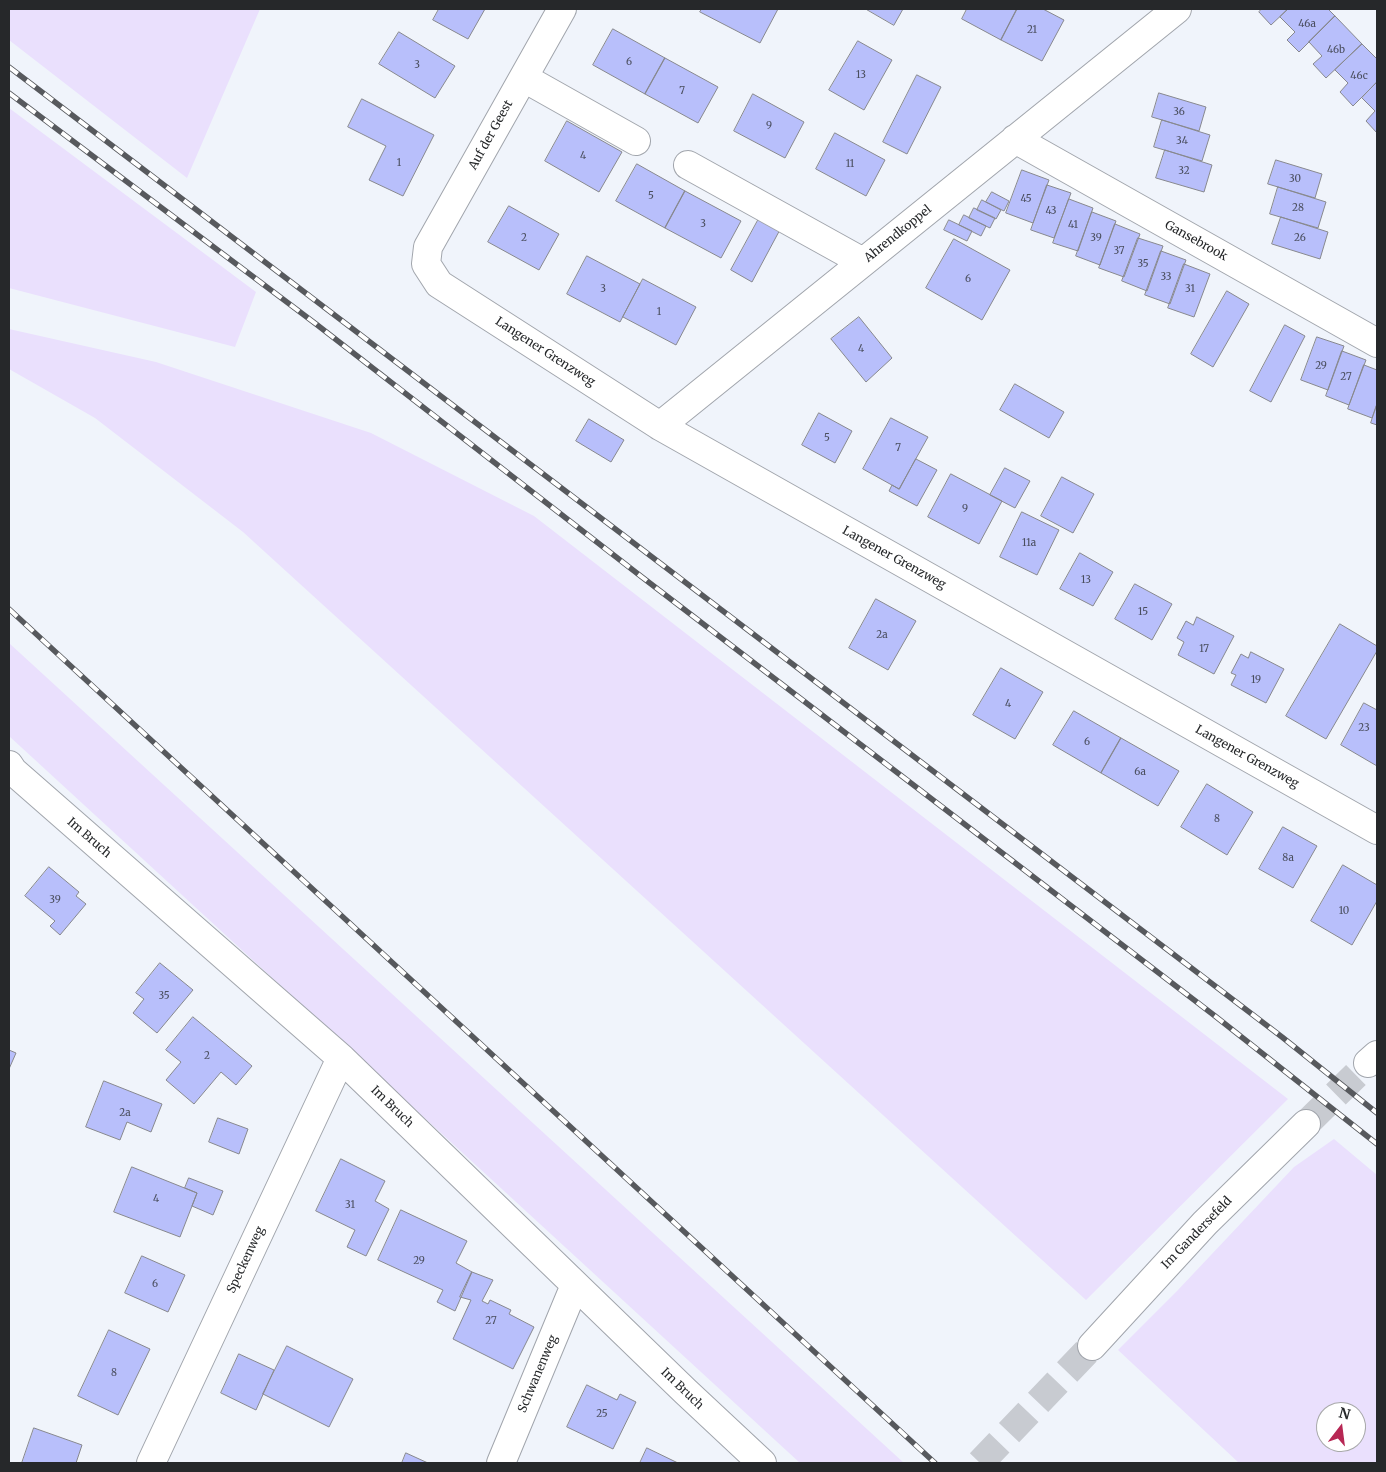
<!DOCTYPE html>
<style>
body{margin:0}
#map{position:relative;width:1386px;height:1472px;overflow:hidden;background:#f0f4fb;font-family:Merriweather,serif}
canvas{display:block}
.frame{position:absolute;inset:0;border:10px solid #26282a;pointer-events:none}
.north{position:absolute;left:1316px;top:1402px;width:50px;height:50px;box-sizing:border-box;background:#fff;border:1px solid #a8a9aa;border-radius:50%;rotate:15deg;font-size:14px;font-weight:700;line-height:20px;text-align:center;color:#26282a}
.north::after{content:'';display:block;margin:auto;width:18px;height:22px;background:#b72754;clip-path:polygon(50% 0,100% 100%,50% 72%,0 100%)}
</style>
<div id="map">
<canvas width="1386" height="1472"></canvas>
<div class="frame"></div>
<div class="north">N</div>
</div>
<script>
const ctx = document.querySelector('canvas').getContext('2d');
ctx.lineJoin = 'round';
function paint(path, color) {
  ctx.fillStyle = color;
  ctx.fill(path, 'evenodd');
}
function strokePath(path, color, width, dash) {
  ctx.strokeStyle = color;
  ctx.lineWidth = width;
  ctx.lineCap = dash ? 'butt' : 'round';
  ctx.setLineDash(dash || []);
  ctx.stroke(path);
}
function label(font, color, halo, rows, align = 'center') {
  ctx.font = font + ' Merriweather,serif';
  ctx.lineWidth = 4;
  ctx.setLineDash([]);
  ctx.textBaseline = 'middle';
  ctx.strokeStyle = halo;
  ctx.fillStyle = color;
  for (const [text, x, y, turn = 0] of rows) {
    ctx.save();
    ctx.translate(x, y);
    ctx.rotate((+turn || 0) * Math.PI / 180);
    ctx.textAlign = isNaN(turn) ? turn : align;
    if (halo) ctx.strokeText(text, 0, 0);
    ctx.fillText(text, 0, 0);
    ctx.restore();
  }
}
paint(new Path2D(`
 M 9,9 L 260,9 L 187,178 L 9,40 Z
 M 9,108 L 256,292 L 235,347 L 9,288 Z
 M 9,329 L 156,362 L 371,433 L 534,516 L 1288,1099 L 1086,1300 L 243,532 L 95,418 L 9,369 Z
 M 9,643 L 904,1463 L 800,1463 L 9,736 Z
 M 1334,1139 L 1377,1175 L 1377,1463 L 1239,1463 L 1118,1350 L 1177,1291 L 1294,1167 ZM 1326,1412 L 1356,1412 L 1356,1442 L 1326,1442 Z`), '#eae0fd');
const building = new Path2D(`
 M 439,9 L 485,9 L 468,39 L 433,20 Z
 M 702,9 L 778,9 L 760,43 L 700,12 Z
 M 866,9 L 903,9 L 894,25 Z
 M 967,9 L 1017,9 L 1001,40 L 962,19 Z
 M 1017,9 L 1043,9 L 1064,20 L 1042,61 L 1001,40 Z
 M 1262,9 L 1288,9 L 1271,25 L 1259,12 Z
 M 1288,9 L 1328,9 L 1335,16 L 1299,52 L 1287,40 L 1295,32 L 1280,17 Z
 M 1335,16 L 1362,44 L 1326,78 L 1313,64 L 1322,56 L 1309,42 Z
 M 613,29 L 665,58 L 645,94 L 593,65 Z
 M 399,32 L 455,66 L 435,98 L 379,64 Z
 M 858,41 L 892,60 L 864,110 L 829,90 Z
 M 1362,44 L 1377,59 L 1377,82 L 1353,106 L 1340,92 L 1348,83 L 1335,70 Z
 M 665,58 L 718,87 L 698,123 L 645,94 Z
 M 917,75 L 941,87 L 907,154 L 883,142 Z
 M 1377,82 L 1377,133 L 1366,121 L 1375,111 L 1362,98 Z
 M 1159,93 L 1206,107 L 1199,131 L 1152,117 Z
 M 753,94 L 804,122 L 785,158 L 734,131 Z
 M 362,99 L 434,135 L 403,196 L 369,180 L 386,146 L 348,127 Z
 M 1162,120 L 1210,135 L 1202,161 L 1154,147 Z
 M 567,121 L 622,152 L 599,192 L 545,161 Z
 M 835,133 L 885,160 L 866,196 L 816,169 Z
 M 1165,150 L 1212,165 L 1204,192 L 1156,178 Z
 M 1276,160 L 1322,174 L 1315,198 L 1268,184 Z
 M 637,164 L 685,191 L 665,228 L 616,201 Z
 M 1022,170 L 1049,180 L 1033,223 L 1006,213 Z
 M 1047,185 L 1071,193 L 1054,238 L 1031,230 Z
 M 1278,187 L 1326,202 L 1318,228 L 1270,214 Z
 M 685,191 L 741,221 L 721,258 L 665,228 Z
 M 992,192 L 1009,201 L 1004,211 L 986,202 Z
 M 1069,199 L 1093,208 L 1078,251 L 1053,243 Z
 M 982,200 L 1001,210 L 996,219 L 977,210 Z
 M 509,206 L 559,234 L 539,270 L 488,242 Z
 M 974,208 L 995,218 L 990,228 L 969,218 Z
 M 1092,212 L 1116,221 L 1100,265 L 1076,256 Z
 M 762,213 L 783,224 L 752,282 L 731,270 Z
 M 964,215 L 986,226 L 981,236 L 959,225 Z
 M 1281,217 L 1328,232 L 1320,259 L 1272,244 Z
 M 949,220 L 972,231 L 967,241 L 944,230 Z
 M 1115,224 L 1140,234 L 1124,277 L 1099,268 Z
 M 1138,238 L 1163,246 L 1147,291 L 1122,281 Z
 M 954,239 L 1010,270 L 982,320 L 926,288 Z
 M 1161,251 L 1186,260 L 1170,304 L 1145,295 Z
 M 587,256 L 640,284 L 620,322 L 567,294 Z
 M 1184,264 L 1210,274 L 1194,317 L 1168,308 Z
 M 643,279 L 696,307 L 676,345 L 623,317 Z
 M 1227,291 L 1249,304 L 1213,367 L 1191,354 Z
 M 859,317 L 892,358 L 866,382 L 831,339 Z
 M 1285,325 L 1305,336 L 1271,402 L 1250,391 Z
 M 1317,337 L 1344,346 L 1328,390 L 1301,380 Z
 M 1342,351 L 1366,360 L 1349,405 L 1326,396 Z
 M 1364,365 L 1377,370 L 1377,404 L 1372,418 L 1348,409 Z
 M 1015,384 L 1064,412 L 1049,438 L 1000,410 Z
 M 1377,404 L 1377,425 L 1371,423 Z
 M 819,413 L 852,431 L 835,463 L 802,445 Z
 M 891,418 L 928,437 L 899,489 L 863,469 Z
 M 589,419 L 624,440 L 611,462 L 576,441 Z
 M 916,459 L 937,470 L 917,506 L 889,491 L 892,485 L 899,489 Z
 M 1005,468 L 1030,481 L 1015,508 L 990,495 Z
 M 951,474 L 1002,501 L 979,544 L 928,517 Z
 M 1062,477 L 1094,494 L 1073,533 L 1041,516 Z
 M 1022,512 L 1059,530 L 1037,575 L 1000,557 Z
 M 1080,553 L 1113,572 L 1093,606 L 1060,589 Z
 M 1135,584 L 1172,604 L 1152,640 L 1115,619 Z
 M 876,599 L 916,621 L 888,670 L 849,648 Z
 M 1197,617 L 1234,636 L 1214,674 L 1178,655 L 1184,642 L 1177,638 L 1186,621 L 1193,625 Z
 M 1340,624 L 1377,646 L 1377,651 L 1326,739 L 1286,716 Z
 M 1251,652 L 1284,669 L 1266,703 L 1231,685 L 1236,675 L 1231,673 L 1241,654 L 1248,658 Z
 M 1001,668 L 1043,692 L 1015,739 L 973,715 Z
 M 1364,703 L 1377,710 L 1377,766 L 1341,745 Z
 M 1074,711 L 1121,738 L 1101,773 L 1053,745 Z
 M 1121,738 L 1179,771 L 1158,806 L 1101,773 Z
 M 1207,784 L 1253,812 L 1227,855 L 1181,827 Z
 M 1283,827 L 1317,846 L 1293,888 L 1259,869 Z
 M 1343,865 L 1377,885 L 1377,901 L 1352,945 L 1311,921 Z
 M 49,867 L 79,892 L 76,896 L 86,904 L 60,935 L 50,926 L 55,921 L 25,896 Z
 M 160,963 L 193,990 L 157,1033 L 133,1013 L 144,999 L 136,993 Z
 M 193,1017 L 252,1066 L 236,1085 L 221,1072 L 194,1104 L 166,1080 L 181,1062 L 166,1050 Z
 M 9,1050 L 16,1053 L 9,1069 Z
 M 104,1081 L 162,1104 L 151,1132 L 127,1122 L 120,1140 L 86,1127 Z
 M 218,1118 L 248,1129 L 239,1154 L 209,1142 Z
 M 341,1159 L 385,1181 L 375,1201 L 389,1209 L 366,1256 L 347,1247 L 355,1230 L 316,1211 Z
 M 132,1167 L 197,1193 L 180,1237 L 114,1212 Z
 M 189,1178 L 223,1191 L 213,1215 L 192,1206 L 197,1193 L 185,1188 Z
 M 401,1210 L 467,1241 L 456,1263 L 472,1272 L 455,1311 L 437,1302 L 443,1290 L 378,1260 Z
 M 142,1256 L 185,1275 L 168,1312 L 125,1293 Z
 M 472,1272 L 493,1280 L 482,1301 L 488,1304 L 490,1300 L 511,1310 L 509,1314 L 534,1327 L 513,1369 L 453,1339 L 471,1300 L 460,1297 Z
 M 109,1330 L 150,1349 L 118,1415 L 78,1396 Z
 M 287,1346 L 353,1379 L 329,1427 L 263,1394 Z
 M 239,1354 L 274,1370 L 256,1410 L 221,1393 Z
 M 587,1385 L 617,1400 L 620,1394 L 636,1402 L 613,1449 L 567,1427 Z
 M 34,1428 L 82,1445 L 76,1463 L 22,1463 Z
 M 647,1448 L 678,1463 L 640,1463 Z
 M 406,1453 L 428,1463 L 402,1463 Z`);
paint(building, '#b8bffb');
strokePath(building, '#87888e', 1);
strokePath(new Path2D(`
 M 1306,1124 L 1368,1063
 M 980,1463 L 1092,1346`), '#c8cbd1', 28, [28, 14]);
const minor = new Path2D(`
 M 562,9 L 428,247 L 426,264 L 439,284 L 660,426 L 1377,830
 M 524,78 L 636,141
 M 1015,139 L 1377,343
 M 688,165 L 863,262
 M 660,426 L 1177,9
 M 9,765 L 13,771 L 341,1058 L 685,1391 L 762,1463
 M 1368,1063 L 1377,1055
 M 1092,1346 L 1205,1223 L 1306,1124
 M 151,1463 L 341,1058
 M 501,1463 L 575,1285`);
strokePath(minor, '#a1a5ac', 30);
strokePath(minor, '#fff', 28);
const rail = new Path2D(`
 M 9,67 L 1282,1037 L 1377,1113
 M 9,93 L 316,324 L 638,574 L 1215,1016 L 1377,1144
 M 9,609 L 935,1463`);
strokePath(rail, '#57595d', 5.5);
strokePath(rail, '#fff', 4, [11]);
label('10px', '#4a4e5e', null, [
 ["46a",1307,24],
 ["21",1032,30],
 ["46b",1336,50],
 ["6",629,62],
 ["3",417,65],
 ["13",861,75],
 ["46c",1359,76],
 ["7",682,91],
 ["36",1179,112],
 ["9",769,126],
 ["34",1182,141],
 ["4",583,156],
 ["1",399,163],
 ["11",850,164],
 ["32",1184,171],
 ["30",1295,179],
 ["5",651,196],
 ["45",1026,199],
 ["28",1298,208],
 ["43",1051,211],
 ["3",703,224],
 ["41",1073,225],
 ["2",524,238],
 ["39",1096,238],
 ["26",1300,238],
 ["37",1119,251],
 ["35",1143,264],
 ["33",1166,277],
 ["6",968,279],
 ["3",603,289],
 ["31",1190,289],
 ["1",659,312],
 ["4",861,349],
 ["29",1321,366],
 ["27",1346,377],
 ["5",827,438],
 ["7",898,448],
 ["9",965,509],
 ["11a",1029,543],
 ["13",1086,580],
 ["15",1143,612],
 ["2a",882,635],
 ["17",1204,649],
 ["19",1256,680],
 ["4",1008,704],
 ["23",1364,728],
 ["6",1087,742],
 ["6a",1140,772],
 ["8",1217,819],
 ["8a",1288,858],
 ["39",55,900],
 ["10",1344,911],
 ["35",164,996],
 ["2",207,1056],
 ["2a",125,1113],
 ["4",156,1199],
 ["31",350,1205],
 ["29",419,1261],
 ["6",155,1284],
 ["27",491,1321],
 ["8",114,1373],
 ["25",602,1414]
]);
label('12px', '#26282a', '#fff', [
 ["Auf der Geest",491,135,-61],
 ["Ahrendkoppel",898,234,-39],
 ["Gansebrook",1196,241,29],
 ["Langener Grenzweg",545,352,33],
 ["Langener Grenzweg",894,558,29],
 ["Langener Grenzweg",1247,757,29],
 ["Im Bruch",89,838,41],
 ["Im Bruch",392,1107,44],
 ["Im Gandersefeld",1197,1233,-46],
 ["Speckenweg",246,1260,-65],
 ["Schwanenweg",538,1374,-67],
 ["Im Bruch",682,1389,44]
]);
</script>
